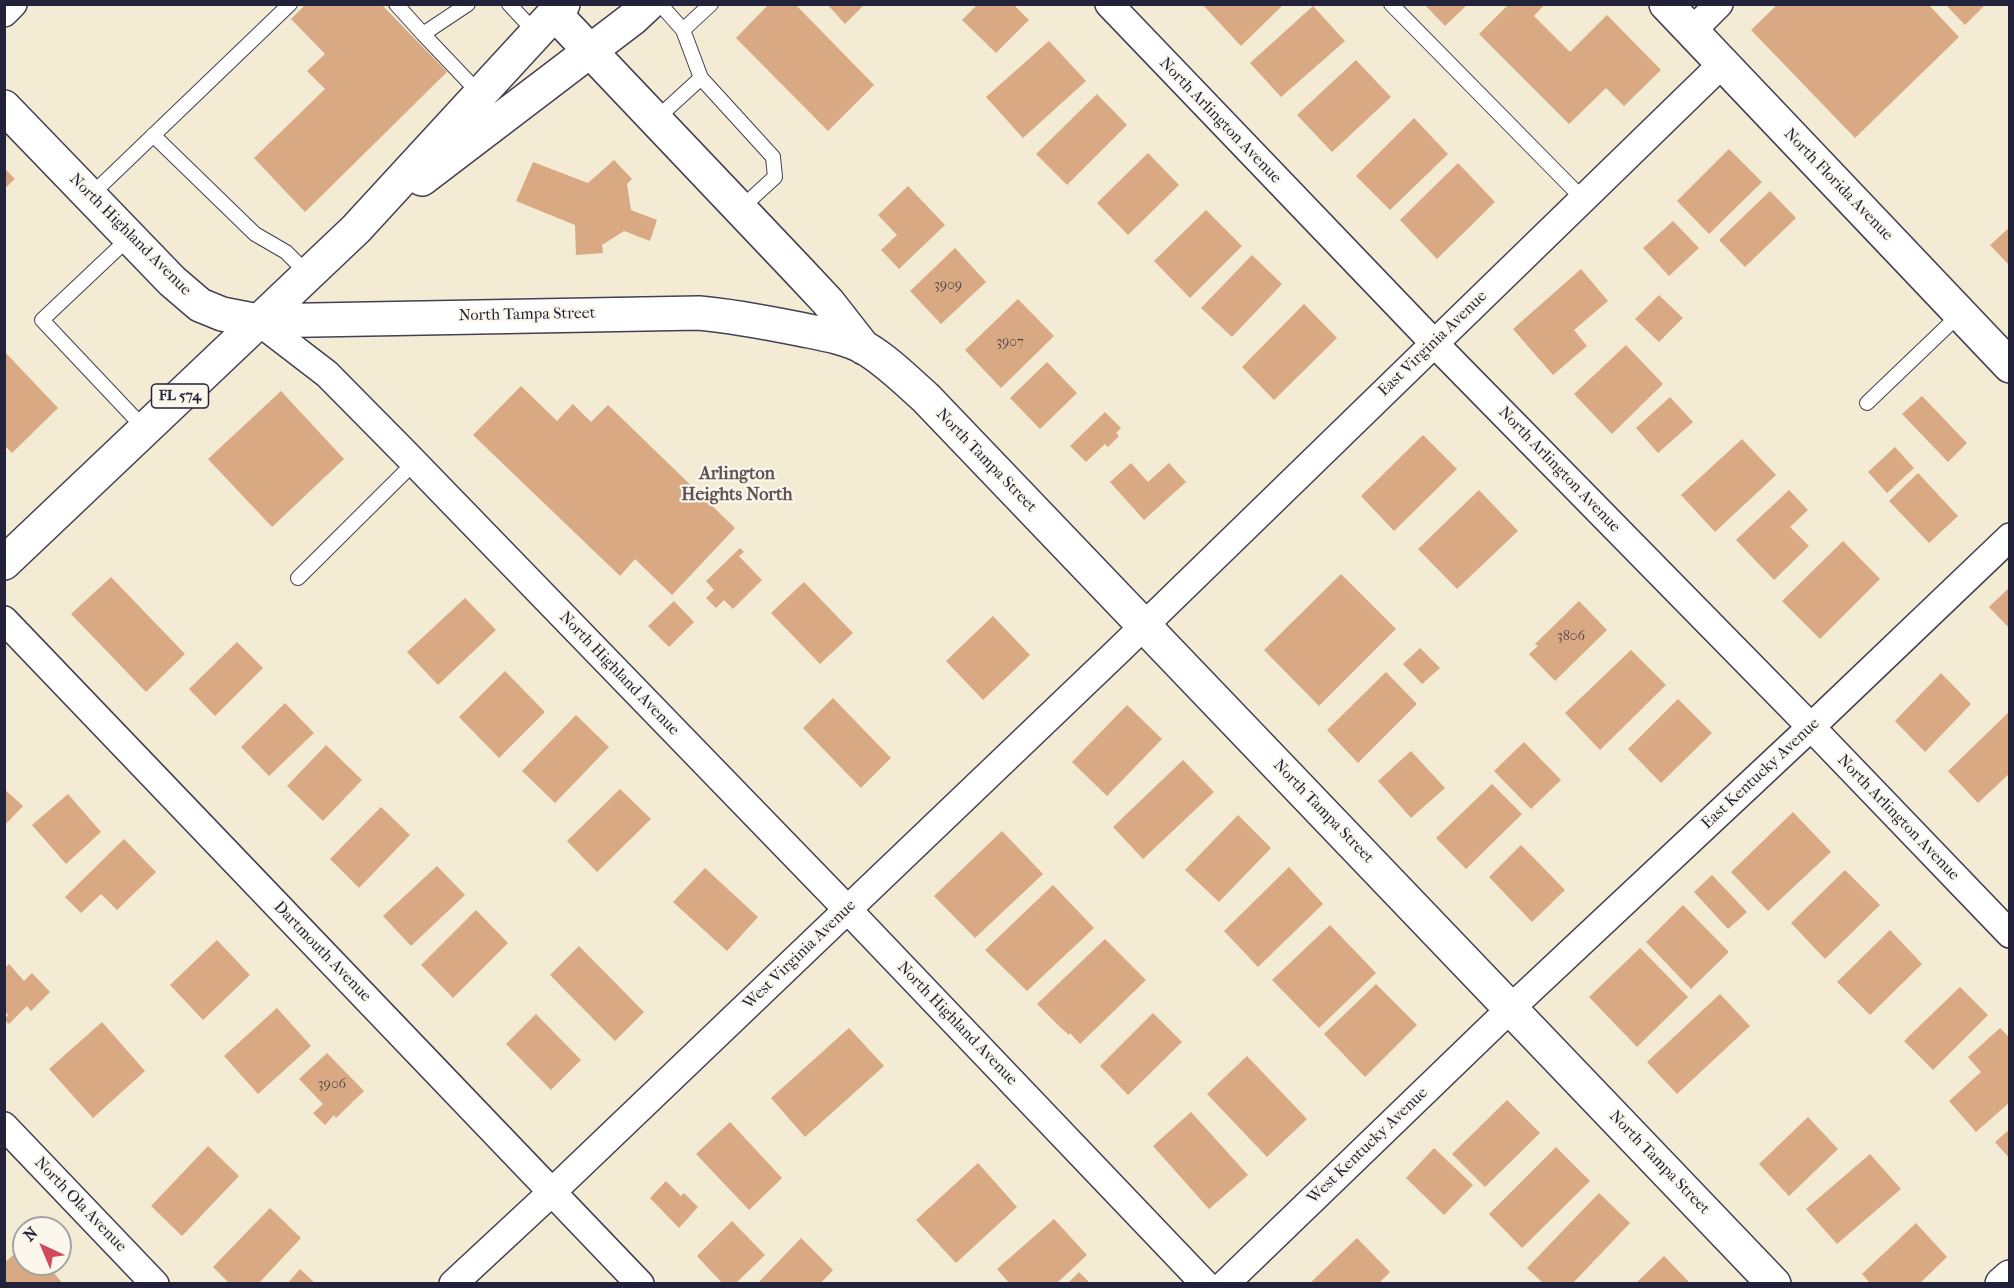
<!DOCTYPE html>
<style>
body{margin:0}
#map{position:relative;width:2014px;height:1288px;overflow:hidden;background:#f4ebd4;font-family:"IM FELL French Canon",serif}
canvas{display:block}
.frame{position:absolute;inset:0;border:6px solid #22223b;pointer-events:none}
.north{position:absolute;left:12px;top:1216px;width:60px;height:60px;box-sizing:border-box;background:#fbf7ec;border:2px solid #a4a2a5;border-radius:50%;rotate:316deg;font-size:16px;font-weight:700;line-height:24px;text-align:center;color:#22223b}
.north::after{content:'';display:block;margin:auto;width:21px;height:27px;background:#d1495b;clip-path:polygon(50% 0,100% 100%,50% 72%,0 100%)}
</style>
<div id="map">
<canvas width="2014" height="1288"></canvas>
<div class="frame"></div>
<div class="north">N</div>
</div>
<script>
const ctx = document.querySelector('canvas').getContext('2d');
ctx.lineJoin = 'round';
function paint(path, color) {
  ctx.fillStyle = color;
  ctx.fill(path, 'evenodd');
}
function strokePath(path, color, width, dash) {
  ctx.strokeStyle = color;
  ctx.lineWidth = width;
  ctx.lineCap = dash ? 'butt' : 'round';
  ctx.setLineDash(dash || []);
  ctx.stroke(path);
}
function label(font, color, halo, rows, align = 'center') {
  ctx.font = font + ' "IM FELL French Canon",serif';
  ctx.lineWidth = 4.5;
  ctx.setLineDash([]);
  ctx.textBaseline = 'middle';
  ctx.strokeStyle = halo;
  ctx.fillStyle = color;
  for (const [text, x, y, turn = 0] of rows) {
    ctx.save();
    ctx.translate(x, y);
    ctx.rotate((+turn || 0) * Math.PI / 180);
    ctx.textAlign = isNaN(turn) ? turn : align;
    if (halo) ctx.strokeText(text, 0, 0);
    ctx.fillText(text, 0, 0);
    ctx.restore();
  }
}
paint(new Path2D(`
 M 306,4 L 381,4 L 447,72 L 305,212 L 254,158 L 325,89 L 307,71 L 325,54 L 291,19 Z
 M 769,4 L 795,4 L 874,85 L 828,131 L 736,38 Z
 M 827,4 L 865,4 L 845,24 Z
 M 978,4 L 1013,4 L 1029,20 L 996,53 L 962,20 Z
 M 1202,4 L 1284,4 L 1241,46 Z
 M 1424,4 L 1468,4 L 1445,26 Z
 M 1509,4 L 1545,4 L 1534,16 L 1570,52 L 1607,15 L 1661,70 L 1624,106 L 1606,88 L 1569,124 L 1479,34 Z
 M 1778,4 L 1928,4 L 1959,37 L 1855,138 L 1751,30 Z
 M 1945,4 L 1986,4 L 1965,25 Z
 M 1313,6 L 1345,41 L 1281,97 L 1250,63 Z
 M 1049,41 L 1086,81 L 1023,138 L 986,97 Z
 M 1356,60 L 1391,97 L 1332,152 L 1297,115 Z
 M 1097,94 L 1127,125 L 1067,185 L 1036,154 Z
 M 1414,118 L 1448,154 L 1390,210 L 1356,176 Z
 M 1729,149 L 1762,182 L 1709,234 L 1677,201 Z
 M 1148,153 L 1179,185 L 1128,235 L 1097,203 Z
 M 614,160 L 632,179 L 627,184 L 631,210 L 657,220 L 650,241 L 624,231 L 602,245 L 603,253 L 576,255 L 575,225 L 516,201 L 533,162 L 588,183 Z
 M 1458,163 L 1495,202 L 1437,259 L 1400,220 Z
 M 4,168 L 15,179 L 4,189 Z
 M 908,186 L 945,225 L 899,269 L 881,250 L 897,235 L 878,215 Z
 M 1770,191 L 1796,218 L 1745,267 L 1719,240 Z
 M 1206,210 L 1242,246 L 1190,298 L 1154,261 Z
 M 1673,221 L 1699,248 L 1669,276 L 1643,248 Z
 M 2010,227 L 2010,266 L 1990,245 Z
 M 955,248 L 986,282 L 941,324 L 910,291 Z
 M 1252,255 L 1282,284 L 1232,337 L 1201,308 Z
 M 1581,269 L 1608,301 L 1574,330 L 1587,346 L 1553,375 L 1513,329 Z
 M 1659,295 L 1683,318 L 1659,342 L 1635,319 Z
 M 1018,299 L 1054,336 L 1001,388 L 965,350 Z
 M 1304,304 L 1337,338 L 1274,400 L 1242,367 Z
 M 1626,345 L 1663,384 L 1612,434 L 1574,394 Z
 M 4,351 L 58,408 L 12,453 L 4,445 Z
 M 1047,362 L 1077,393 L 1040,429 L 1010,398 Z
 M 521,386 L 557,421 L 573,404 L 591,422 L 608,405 L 735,528 L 672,595 L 635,559 L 620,576 L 473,435 Z
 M 281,391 L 344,459 L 272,527 L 208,459 Z
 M 1922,396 L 1967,443 L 1948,462 L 1902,414 Z
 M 1670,397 L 1693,422 L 1658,453 L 1636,428 Z
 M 1105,412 L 1121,428 L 1116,433 L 1119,436 L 1108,447 L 1105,444 L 1086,462 L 1070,446 Z
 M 1423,435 L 1457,469 L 1394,531 L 1361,496 Z
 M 1742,439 L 1776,475 L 1715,532 L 1681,495 Z
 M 1895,447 L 1914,468 L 1887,493 L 1868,472 Z
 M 1131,463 L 1148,482 L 1169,463 L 1186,482 L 1144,520 L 1110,482 Z
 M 1918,473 L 1958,516 L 1929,543 L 1889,501 Z
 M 1479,490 L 1518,531 L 1457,589 L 1418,549 Z
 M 1789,490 L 1808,510 L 1790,527 L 1809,546 L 1774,580 L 1736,540 Z
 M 1843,541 L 1880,579 L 1820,639 L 1782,601 Z
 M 740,548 L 744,552 L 739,556 L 762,580 L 733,609 L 724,600 L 716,608 L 706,598 L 714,590 L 706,581 Z
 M 1341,574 L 1396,629 L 1319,706 L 1264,650 Z
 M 111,577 L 185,654 L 146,692 L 71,614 Z
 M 804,582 L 853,633 L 820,664 L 771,613 Z
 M 2010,587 L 2010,629 L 1989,607 Z
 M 465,598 L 496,630 L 438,685 L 407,652 Z
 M 674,601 L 694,622 L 669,647 L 648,626 Z
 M 1579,601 L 1607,630 L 1555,681 L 1529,654 L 1538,646 L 1535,644 Z
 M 993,616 L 1030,655 L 983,700 L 946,661 Z
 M 237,642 L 263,668 L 215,716 L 189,689 Z
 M 1420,648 L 1440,668 L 1422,684 L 1403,664 Z
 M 1631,650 L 1666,685 L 1600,750 L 1565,713 Z
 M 505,671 L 545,712 L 499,758 L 459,717 Z
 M 1386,672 L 1417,704 L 1358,763 L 1327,730 Z
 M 1941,673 L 1971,704 L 1925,752 L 1895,721 Z
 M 833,698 L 891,758 L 861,788 L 803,728 Z
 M 1678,699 L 1712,733 L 1661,783 L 1628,749 Z
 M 285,703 L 314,733 L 269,776 L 241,747 Z
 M 1127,705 L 1162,739 L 1107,796 L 1072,762 Z
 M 2008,713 L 2010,773 L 1978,803 L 1948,771 Z
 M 576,715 L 609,747 L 555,803 L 522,771 Z
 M 1524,742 L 1561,780 L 1531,809 L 1494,771 Z
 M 326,745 L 362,780 L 323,821 L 287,786 Z
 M 1411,751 L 1445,788 L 1411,818 L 1378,781 Z
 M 1183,760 L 1214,792 L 1143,859 L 1113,827 Z
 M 1492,784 L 1522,814 L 1466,869 L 1436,838 Z
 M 4,789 L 23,806 L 4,826 Z
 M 620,789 L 651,819 L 597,872 L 567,841 Z
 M 68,794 L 101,832 L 66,864 L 32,825 Z
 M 381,807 L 410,835 L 359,888 L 330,859 Z
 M 1793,812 L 1831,852 L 1768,911 L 1731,872 Z
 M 1238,815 L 1271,848 L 1219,902 L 1185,870 Z
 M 1002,831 L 1043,874 L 975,938 L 934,896 Z
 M 124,839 L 156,872 L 117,910 L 101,894 L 81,913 L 65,897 Z
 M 1521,845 L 1565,890 L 1532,922 L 1489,877 Z
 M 437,866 L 465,895 L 411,946 L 383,916 Z
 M 1289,867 L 1323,904 L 1258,967 L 1224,931 Z
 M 705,868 L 758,917 L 727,951 L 673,902 Z
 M 1845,870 L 1880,905 L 1825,959 L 1791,923 Z
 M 1712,875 L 1747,912 L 1728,929 L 1694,892 Z
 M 1053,885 L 1094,928 L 1027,991 L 985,950 Z
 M 1683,905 L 1729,952 L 1691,989 L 1646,942 Z
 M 476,910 L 508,943 L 453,998 L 421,965 Z
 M 1330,925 L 1376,973 L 1319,1028 L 1272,980 Z
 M 1890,930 L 1922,964 L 1870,1015 L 1837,982 Z
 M 1105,939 L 1146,980 L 1080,1044 L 1070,1033 L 1069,1035 L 1060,1027 L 1037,1004 Z
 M 217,940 L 250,975 L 203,1020 L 170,985 Z
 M 579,946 L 644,1012 L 615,1041 L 550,975 Z
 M 1640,948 L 1688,997 L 1637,1047 L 1589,997 Z
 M 9,964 L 24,981 L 32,973 L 50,992 L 31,1011 L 27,1006 L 9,1024 L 4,1020 L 8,1015 L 5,1011 L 5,968 Z
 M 1376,984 L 1417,1025 L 1365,1077 L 1324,1034 Z
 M 1960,987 L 1988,1015 L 1933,1070 L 1904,1041 Z
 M 1720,994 L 1750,1026 L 1677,1094 L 1647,1062 Z
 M 277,1008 L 311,1046 L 258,1094 L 224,1056 Z
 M 1153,1013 L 1182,1042 L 1128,1095 L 1100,1066 Z
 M 536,1014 L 581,1060 L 551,1090 L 506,1044 Z
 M 102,1022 L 145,1071 L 93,1118 L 49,1069 Z
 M 849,1028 L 884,1066 L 805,1137 L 771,1098 Z
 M 2000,1028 L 2010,1038 L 2010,1102 L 1976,1132 L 1949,1101 L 1981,1072 L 1968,1057 Z
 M 327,1053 L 364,1091 L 336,1118 L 334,1115 L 325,1125 L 313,1113 L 323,1104 L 299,1079 Z
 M 1247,1056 L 1307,1119 L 1267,1157 L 1207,1094 Z
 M 1507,1100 L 1540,1133 L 1485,1187 L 1452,1154 Z
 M 1191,1112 L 1248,1175 L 1209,1209 L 1153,1146 Z
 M 1808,1117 L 1838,1149 L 1789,1196 L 1759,1164 Z
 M 730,1122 L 782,1178 L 749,1210 L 696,1154 Z
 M 2010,1129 L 2010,1159 L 1995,1142 Z
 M 208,1146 L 239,1176 L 182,1236 L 151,1206 Z
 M 1556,1147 L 1590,1181 L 1522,1248 L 1489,1214 Z
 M 1434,1148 L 1473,1185 L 1444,1215 L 1406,1178 Z
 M 1870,1154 L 1901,1189 L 1837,1244 L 1806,1209 Z
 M 978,1163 L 1017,1207 L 956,1263 L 916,1220 Z
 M 666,1181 L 681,1196 L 684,1193 L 698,1207 L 679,1228 L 650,1198 Z
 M 1599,1193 L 1630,1223 L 1572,1284 L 1544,1284 L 1527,1268 Z
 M 270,1208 L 301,1238 L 258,1284 L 230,1284 L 213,1267 Z
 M 1054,1219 L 1087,1255 L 1056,1284 L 1010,1284 L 997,1269 Z
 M 732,1221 L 765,1255 L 735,1284 L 723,1284 L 697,1256 Z
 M 1916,1223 L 1947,1257 L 1919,1284 L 1871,1284 L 1862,1274 Z
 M 801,1238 L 833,1270 L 820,1284 L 757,1284 Z
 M 1357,1238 L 1390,1272 L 1378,1284 L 1309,1284 Z
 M 24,1246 L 24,1264 L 47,1264 L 63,1284 L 4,1284 L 4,1263 Z
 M 1664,1256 L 1691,1284 L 1635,1284 Z
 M 300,1269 L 316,1284 L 287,1284 Z
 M 1079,1272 L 1091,1284 L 1067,1284 Z`), '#d8a983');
const lane = new Path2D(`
 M 396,4 L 423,34 L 468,4
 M 509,4 L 536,33
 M 660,4 L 683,30 L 701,78
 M 1391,4 L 1583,199
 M 683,30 L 711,4
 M 423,34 L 480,94
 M 655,120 L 701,78 L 773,157 L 775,177 L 740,209
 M 153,135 L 255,234 L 286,252 L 308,274
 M 90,196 L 290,4
 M 130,237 L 42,320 L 145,429
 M 1867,403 L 1960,314
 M 298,578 L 415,462`);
const street = new Path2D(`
 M 1109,4 L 1434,343 L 1811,727 L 2010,934
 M 4,13 L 13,4
 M 1691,32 L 1719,4
 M 258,321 L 327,374 L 406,454 L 847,909 L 1205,1284
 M 4,620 L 640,1284
 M 4,1126 L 155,1284
 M 453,1284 L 552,1192 L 1117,652 L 1722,64
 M 1225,1284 L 1511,1008 L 1811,727 L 2010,537`);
const secondary = new Path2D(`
 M 2002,1284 L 2010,1277`);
const primary = new Path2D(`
 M 1666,4 L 2010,366
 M 554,13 L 798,270 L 828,302 L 864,348
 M 4,107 L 172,281 L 200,305 L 222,314 L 258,321 L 699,313 C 734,316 769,323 804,330 C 824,334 847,338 865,348 C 887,361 907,381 926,398 L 1774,1284
 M 422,179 L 632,19 L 648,4
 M 4,563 L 356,229 L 563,4`);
strokePath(lane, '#424052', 16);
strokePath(street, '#424052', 30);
strokePath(secondary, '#424052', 36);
strokePath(primary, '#424052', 36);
strokePath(lane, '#fff', 14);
strokePath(street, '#fff', 27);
strokePath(secondary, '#fff', 33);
strokePath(primary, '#fff', 33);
label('14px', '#50444d', null, [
 ["3909",948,286],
 ["3907",1010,343],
 ["3806",1571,637],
 ["3906",332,1085]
]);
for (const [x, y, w] of [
 [180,396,57]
]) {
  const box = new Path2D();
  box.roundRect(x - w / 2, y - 12, w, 24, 4.5);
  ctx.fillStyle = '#fbf7ec';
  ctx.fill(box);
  strokePath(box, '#22223b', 1.5);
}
label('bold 15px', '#22223b', null, [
 ["FL 574",180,396]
]);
label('16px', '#22223b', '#fbf7ec', [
 ["North Arlington Avenue",1220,121,46],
 ["North Florida Avenue",1838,185,46],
 ["North Highland Avenue",130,235,45],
 ["North Tampa Street",527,315,-1],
 ["East Virginia Avenue",1433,344,-44],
 ["North Tampa Street",986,461,46],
 ["North Arlington Avenue",1559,470,46],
 ["North Highland Avenue",619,674,46],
 ["East Kentucky Avenue",1761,774,-43],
 ["North Tampa Street",1323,812,46],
 ["North Arlington Avenue",1898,818,46],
 ["Dartmouth Avenue",322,952,46],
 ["West Virginia Avenue",800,955,-44],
 ["North Highland Avenue",957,1024,46],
 ["West Kentucky Avenue",1368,1146,-44],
 ["North Tampa Street",1659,1163,46],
 ["North Ola Avenue",80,1205,46]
]);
label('bold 18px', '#625154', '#fbf7ec', [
 ["Arlington",737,475],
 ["Heights North",737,496]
]);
</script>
